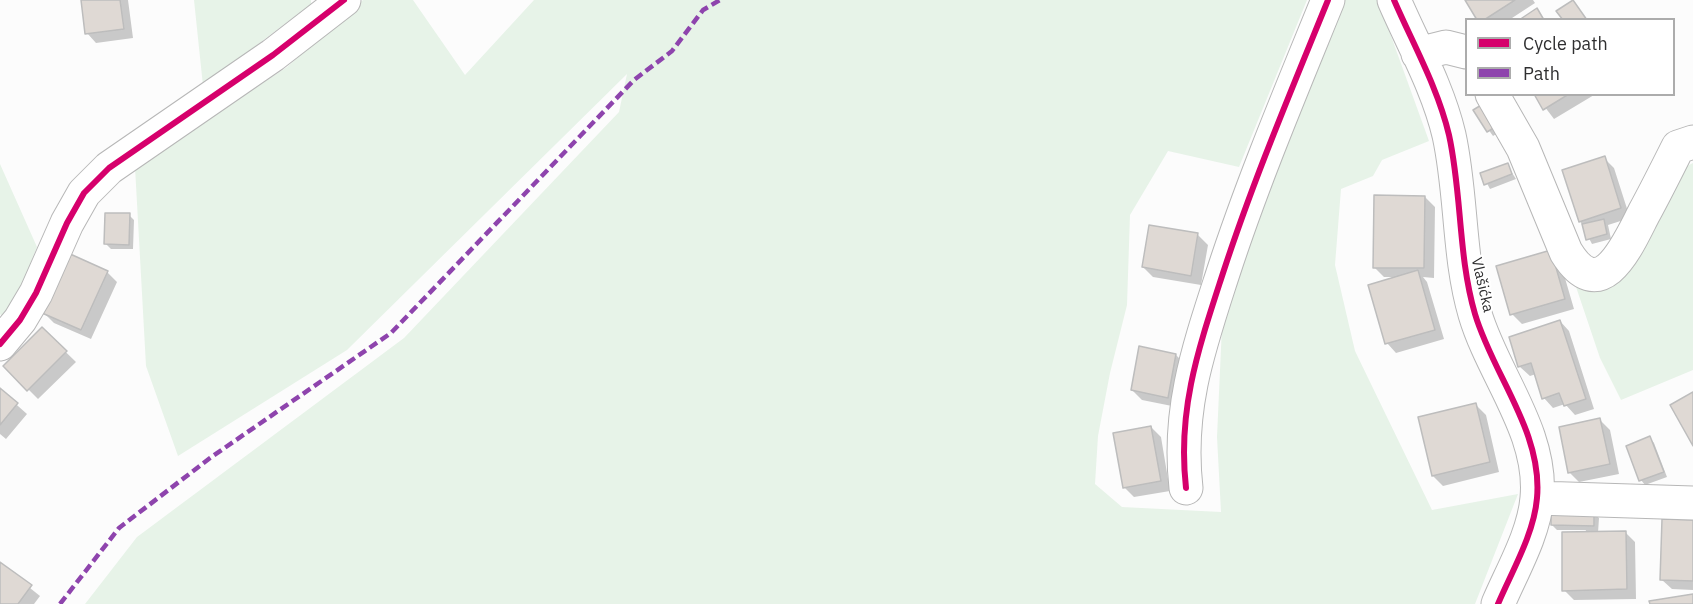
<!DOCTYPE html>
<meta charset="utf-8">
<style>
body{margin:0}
#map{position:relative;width:1693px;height:604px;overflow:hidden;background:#fcfcfc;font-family:"IBM Plex Sans",sans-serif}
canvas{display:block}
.legend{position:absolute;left:1465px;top:18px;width:210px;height:78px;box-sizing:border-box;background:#fff;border:2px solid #acacac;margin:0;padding:8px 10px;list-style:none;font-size:18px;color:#2f2f30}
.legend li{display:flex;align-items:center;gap:12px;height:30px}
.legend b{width:30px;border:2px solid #acacac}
</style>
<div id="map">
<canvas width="1693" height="604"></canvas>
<ul class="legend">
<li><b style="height:8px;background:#d6006c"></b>Cycle path</li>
<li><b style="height:8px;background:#8e44ad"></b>Path</li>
</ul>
</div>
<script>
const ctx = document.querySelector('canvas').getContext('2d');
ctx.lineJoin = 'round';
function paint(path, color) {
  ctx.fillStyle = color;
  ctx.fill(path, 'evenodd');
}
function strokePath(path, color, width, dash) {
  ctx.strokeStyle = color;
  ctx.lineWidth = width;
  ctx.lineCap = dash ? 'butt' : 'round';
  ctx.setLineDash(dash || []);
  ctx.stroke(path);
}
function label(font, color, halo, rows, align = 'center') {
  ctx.font = font + ' "IBM Plex Sans",sans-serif';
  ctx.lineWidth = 4.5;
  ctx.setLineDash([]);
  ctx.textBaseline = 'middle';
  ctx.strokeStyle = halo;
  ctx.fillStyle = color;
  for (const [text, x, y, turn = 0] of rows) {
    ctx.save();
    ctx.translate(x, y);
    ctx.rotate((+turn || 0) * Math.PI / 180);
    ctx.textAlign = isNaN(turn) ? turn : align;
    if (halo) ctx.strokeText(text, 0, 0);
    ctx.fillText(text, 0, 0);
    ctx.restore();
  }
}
paint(new Path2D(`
 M 194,0 L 311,0 L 311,4 L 203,86 Z
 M 363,0 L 413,0 L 465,75 L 534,0 L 1307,0 L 1239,167 L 1168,151 L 1130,215 L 1127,305 L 1110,373 L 1098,436 L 1095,484 L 1122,507 L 1221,512 L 1217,437 L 1222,326 L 1243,236 L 1340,0 L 1378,0 L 1429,141 L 1382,160 L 1373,176 L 1341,189 L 1335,265 L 1355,351 L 1432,510 L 1518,494 L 1475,604 L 85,604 L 137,537 L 404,338 L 619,112 L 627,74 L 347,350 L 178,456 L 146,366 L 135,167 L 287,67 Z
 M 1693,163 L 1693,370 L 1621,400 L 1600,358 L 1572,275 L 1611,285 L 1631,270 L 1681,169 Z
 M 0,164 L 37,247 L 7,322 L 0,314 Z`), '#e7f3e8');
paint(new Path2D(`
 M 82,0 L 128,0 L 133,38 L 96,43 L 87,33 Z
 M 1467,0 L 1533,0 L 1535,3 L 1509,20 L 1479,20 Z
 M 1535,94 L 1594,95 L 1554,119 Z
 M 1475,111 L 1501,131 L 1493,136 Z
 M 1604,158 L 1614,168 L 1630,218 L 1608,225 L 1611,239 L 1592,244 L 1580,221 Z
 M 1507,165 L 1516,179 L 1490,189 L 1482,174 Z
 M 1425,197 L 1435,207 L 1434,278 L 1423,277 L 1427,282 L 1444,339 L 1396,353 L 1387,343 L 1397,277 L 1384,277 L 1374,267 Z
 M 129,215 L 134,220 L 133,249 L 111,249 L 106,244 Z
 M 1198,235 L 1208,245 L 1201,285 L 1153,277 L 1143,267 Z
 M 1560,261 L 1574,309 L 1522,324 L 1512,314 L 1498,267 Z
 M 107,272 L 117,282 L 91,339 L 54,323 L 44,313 Z
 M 1560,321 L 1569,331 L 1594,409 L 1575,415 L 1565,404 L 1553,408 L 1544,398 L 1536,374 L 1530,376 L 1520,367 L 1510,338 Z
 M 42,329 L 76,362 L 38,399 L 5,366 Z
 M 1176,355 L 1186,365 L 1177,407 L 1142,400 L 1132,390 Z
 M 0,390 L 27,414 L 6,439 L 0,434 Z
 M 1476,405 L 1486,415 L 1499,472 L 1443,486 L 1433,476 Z
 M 1600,420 L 1610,430 L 1619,474 L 1579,482 L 1569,472 Z
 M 1151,427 L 1161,437 L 1170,491 L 1134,497 L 1124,487 Z
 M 1650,438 L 1654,443 L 1667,477 L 1645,485 L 1641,480 Z
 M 1594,513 L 1599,518 L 1598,533 L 1625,532 L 1635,542 L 1636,599 L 1574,600 L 1564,590 L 1586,530 L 1557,530 L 1552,525 Z
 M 1693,522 L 1693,590 L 1672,589 L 1662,580 Z
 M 0,564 L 40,596 L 34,604 L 0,604 Z`), '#0003');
const building = new Path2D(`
 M 81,0 L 120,0 L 124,29 L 85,34 Z
 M 1465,0 L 1515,0 L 1484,20 L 1477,20 Z
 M 1573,0 L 1587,20 L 1563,20 L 1556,11 Z
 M 1537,8 L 1544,20 L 1519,20 Z
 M 1534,94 L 1569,94 L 1543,110 Z
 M 1483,104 L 1497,126 L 1487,132 L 1473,110 Z
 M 1605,156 L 1621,208 L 1579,222 L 1562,170 Z
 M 1508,163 L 1512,174 L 1484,185 L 1480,173 Z
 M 1374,195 L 1425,196 L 1424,268 L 1373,268 Z
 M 105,213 L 130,213 L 129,245 L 104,244 Z
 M 1604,219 L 1607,234 L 1586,240 L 1582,224 Z
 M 1149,225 L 1198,233 L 1191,276 L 1142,267 Z
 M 1551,250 L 1565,299 L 1510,315 L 1496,266 Z
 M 68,253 L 108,271 L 81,330 L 42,313 Z
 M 1418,270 L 1435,330 L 1385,344 L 1368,285 Z
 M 1560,320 L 1586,399 L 1564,406 L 1559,393 L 1542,399 L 1531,363 L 1518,367 L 1509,337 Z
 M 42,327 L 67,351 L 27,391 L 3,366 Z
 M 1139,346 L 1176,354 L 1168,398 L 1131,390 Z
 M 0,388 L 18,403 L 0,425 Z
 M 1693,392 L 1693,446 L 1670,405 Z
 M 1476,403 L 1490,462 L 1432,476 L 1418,417 Z
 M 1600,418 L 1610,464 L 1568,473 L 1559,427 Z
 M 1151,426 L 1161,481 L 1123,488 L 1113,433 Z
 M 1650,436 L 1664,472 L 1639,481 L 1626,446 Z
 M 1551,511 L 1594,512 L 1594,526 L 1551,525 Z
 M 1662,519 L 1693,520 L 1693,581 L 1660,580 Z
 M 1626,531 L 1627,589 L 1562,591 L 1562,532 Z
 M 0,562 L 32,585 L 18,604 L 0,604 Z
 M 1693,594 L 1693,604 L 1650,604 L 1649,601 Z`);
paint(building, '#dfd9d4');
strokePath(building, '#bdbdbd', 1.5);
const minor = new Path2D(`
 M 1394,0 C 1413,44 1438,88 1449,135 C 1462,194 1458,256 1475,314 C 1493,375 1543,432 1537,498 C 1534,534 1512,571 1498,604
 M 1418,54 L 1446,47 L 1466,52
 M 1492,94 L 1523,148 L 1566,252 C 1601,309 1628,244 1644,213 C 1656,191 1667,169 1678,147 L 1693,142
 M 0,344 L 20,320 L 36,293 L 67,223 L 84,193 L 109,168 L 273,55 L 344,0
 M 1186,488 C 1177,409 1199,347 1223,273 C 1253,181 1291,91 1328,0
 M 1537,498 L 1693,503`);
strokePath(minor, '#b7b7b7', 35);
strokePath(minor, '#fff', 33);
strokePath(new Path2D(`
 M 60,604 L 119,528 L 210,458 L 391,333 L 634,80 L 672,51 L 703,10 L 720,0`), '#8e44ad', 4.5, [9, 4.5]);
strokePath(new Path2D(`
 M 1394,0 C 1413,44 1438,88 1449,135 C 1462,194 1458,256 1475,314 C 1493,375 1543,432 1537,498 C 1534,534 1512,571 1498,604
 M 0,344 L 20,320 L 36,293 L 67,223 L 84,193 L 109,168 L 273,55 L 344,0
 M 1186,488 C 1177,409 1199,347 1223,273 C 1253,181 1291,91 1328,0`), '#d6006c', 6);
label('15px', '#2f2f30', '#fff', [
 ["Vlašićka",1482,285,77]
]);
</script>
